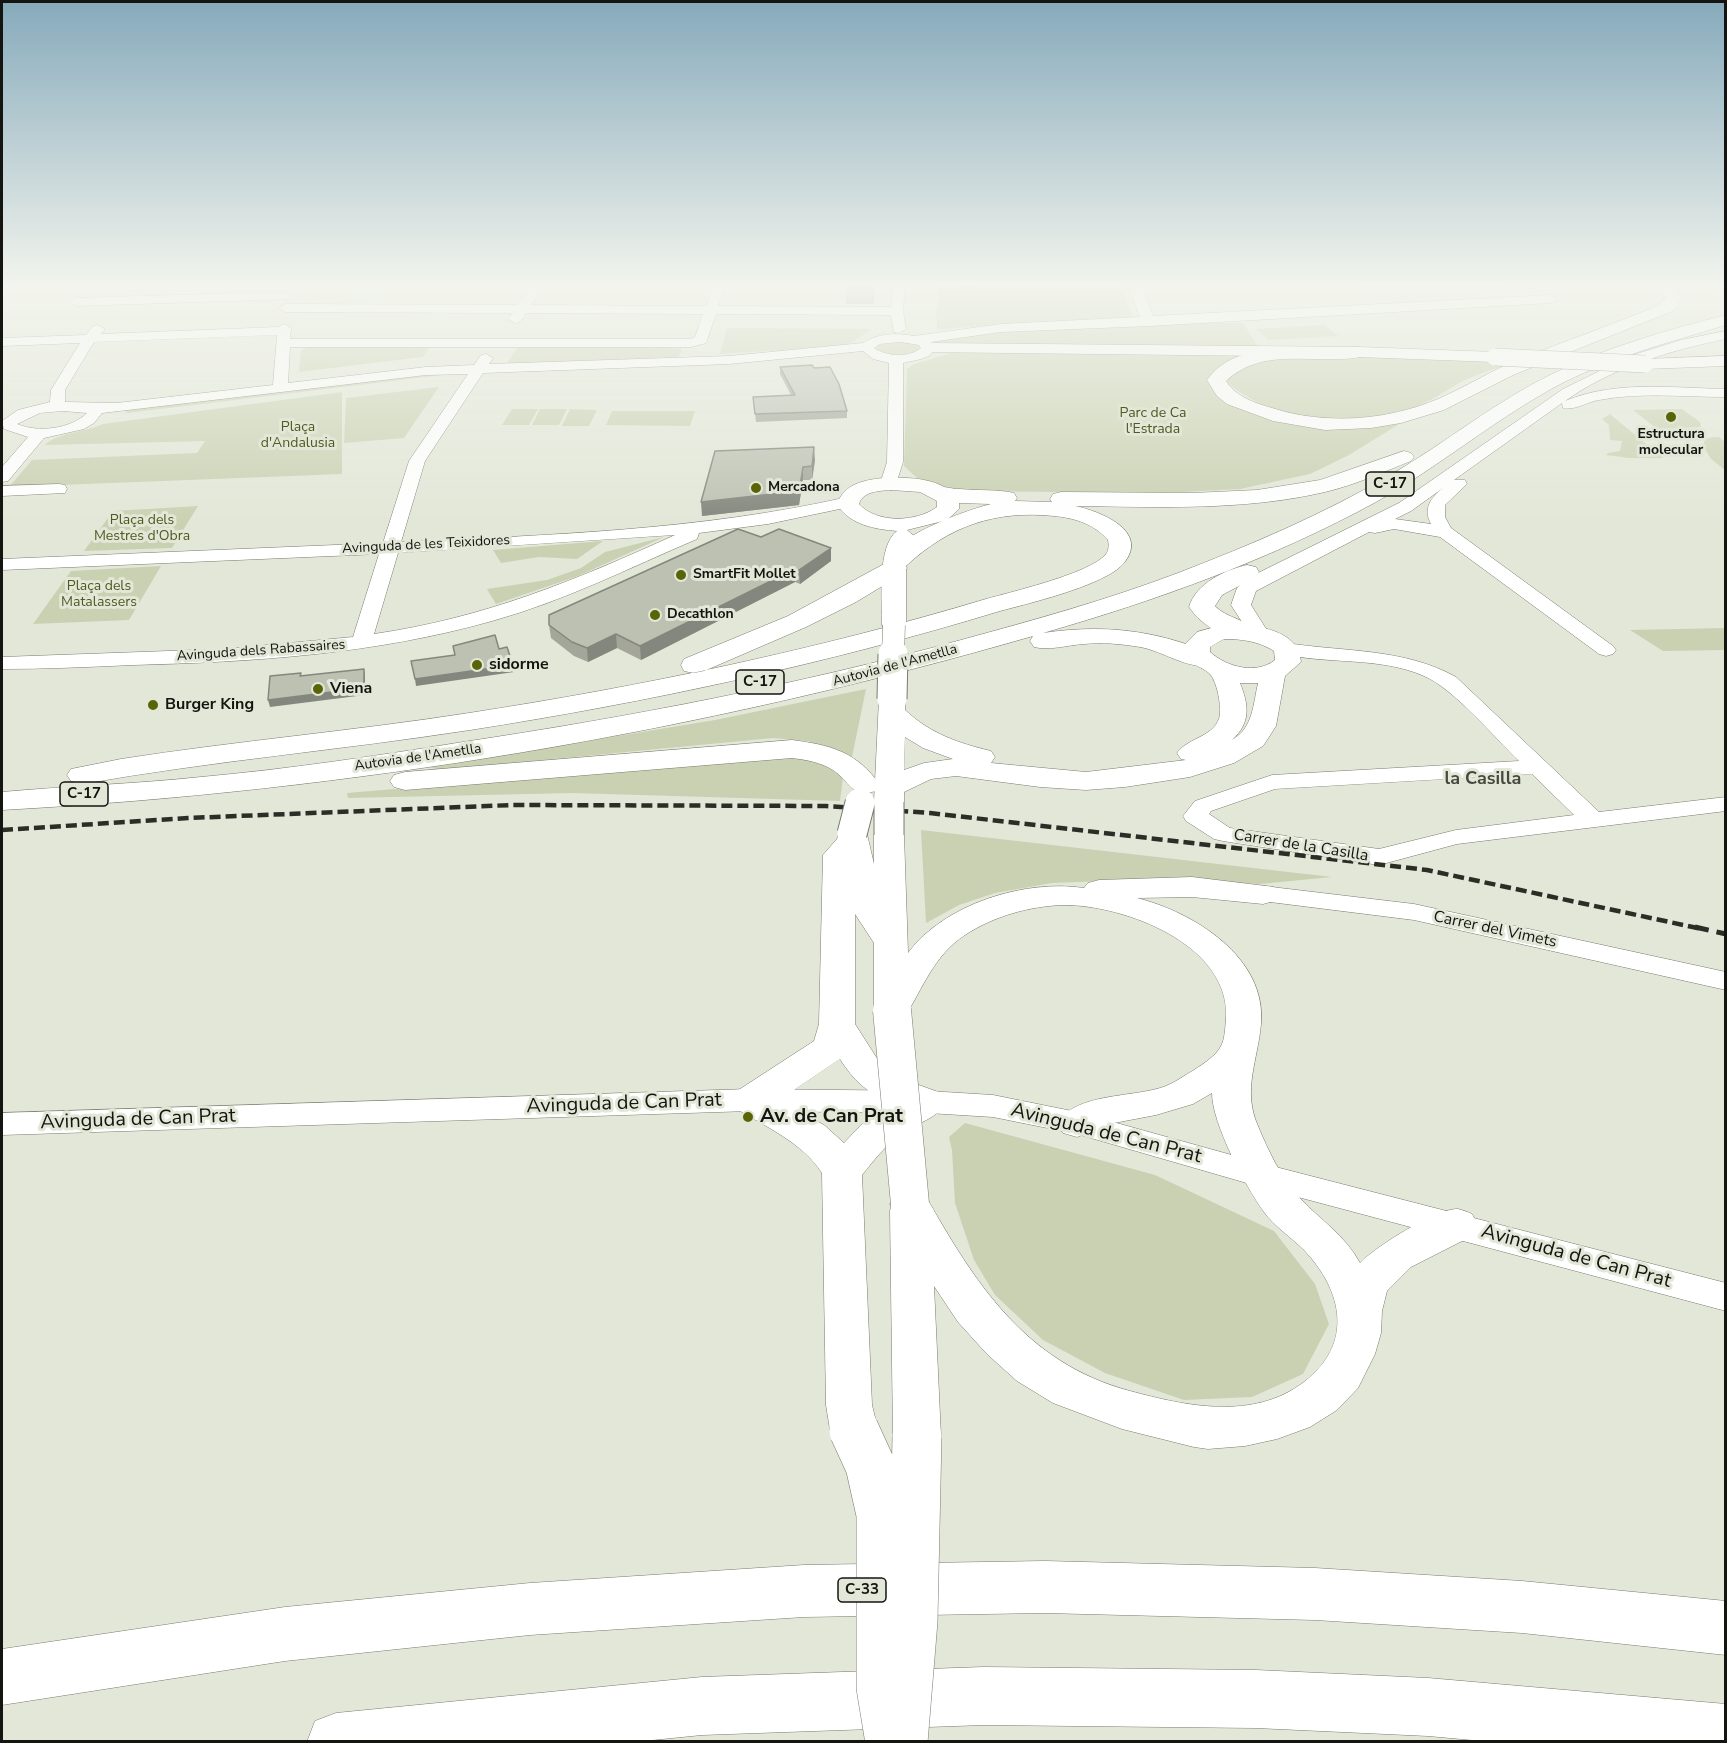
<!DOCTYPE html>
<meta charset="utf-8">
<style>
body{margin:0}
#map{position:relative;width:1727px;height:1743px;overflow:hidden;background:#e3e7d8;font-family:"Nunito Sans",sans-serif}
canvas{display:block}
.frame{position:absolute;inset:0;border:3px solid #141510;pointer-events:none}
</style>
<div id="map">
<canvas width="1727" height="1743"></canvas>
<div class="frame"></div>
</div>
<script>
const ctx = document.querySelector('canvas').getContext('2d');
ctx.lineJoin = 'round';
function paint(path, color) {
  ctx.fillStyle = color;
  ctx.fill(path, 'evenodd');
}
function strokePath(path, color, width, dash) {
  ctx.strokeStyle = color;
  ctx.lineWidth = width;
  ctx.lineCap = dash ? 'butt' : 'round';
  ctx.setLineDash(dash || []);
  ctx.stroke(path);
}
function label(font, color, halo, rows, align = 'center') {
  ctx.font = font + ' "Nunito Sans",sans-serif';
  ctx.lineWidth = 6;
  ctx.setLineDash([]);
  ctx.textBaseline = 'middle';
  ctx.strokeStyle = halo;
  ctx.fillStyle = color;
  for (const [text, x, y, turn = 0] of rows) {
    ctx.save();
    ctx.translate(x, y);
    ctx.rotate((+turn || 0) * Math.PI / 180);
    ctx.textAlign = isNaN(turn) ? turn : align;
    if (halo) ctx.strokeText(text, 0, 0);
    ctx.fillText(text, 0, 0);
    ctx.restore();
  }
}
paint(new Path2D(`
 M 938,286 L 1120,287 L 1133,318 L 988,325 L 937,330 L 937,318 L 934,318 L 939,305 Z
 M 1173,323 L 1243,323 L 1259,348 L 936,343 L 932,340 L 995,331 Z
 M 1324,325 L 1339,336 L 1269,340 L 1255,329 Z
 M 727,328 L 872,329 L 846,346 L 720,354 Z
 M 894,341 L 915,343 L 920,347 L 919,350 C 906,356 887,357 876,349 L 877,345 Z
 M 308,347 L 429,348 L 423,357 L 299,372 L 301,350 Z
 M 518,347 L 677,348 L 682,349 L 679,357 L 506,364 Z
 M 958,351 L 1255,354 L 1225,363 L 1212,381 L 1268,416 L 1401,423 L 1349,455 L 1310,474 L 1240,489 L 1161,493 L 961,491 L 917,478 L 904,466 L 907,369 L 914,364 Z
 M 1285,354 L 1515,362 C 1498,368 1480,373 1463,381 C 1446,390 1429,403 1410,409 C 1354,429 1272,423 1227,382 L 1229,371 Z
 M 411,374 L 451,374 L 127,413 L 124,409 Z
 M 439,387 L 404,438 L 344,443 L 346,398 Z
 M 342,392 L 342,474 L 9,487 L 32,460 L 197,453 L 205,441 L 45,445 C 56,433 86,432 103,424 Z
 M 512,409 L 538,409 L 529,425 L 502,425 Z
 M 540,409 L 567,409 L 559,425 L 532,425 Z
 M 570,409 L 597,410 L 589,426 L 562,426 Z
 M 1682,409 L 1700,422 L 1701,427 L 1657,429 L 1633,410 Z
 M 612,411 L 695,411 L 690,426 L 606,425 Z
 M 1610,414 L 1663,458 L 1629,458 L 1606,455 L 1608,453 L 1620,451 L 1622,441 L 1610,440 L 1609,425 L 1602,419 Z
 M 1713,437 L 1719,437 L 1725,442 L 1725,470 L 1711,459 L 1703,446 L 1705,439 Z
 M 198,506 L 172,548 L 84,551 L 113,511 Z
 M 664,537 L 578,576 L 496,604 L 487,589 L 547,580 L 581,568 L 605,552 Z
 M 603,541 L 577,559 L 539,557 L 501,563 L 493,550 Z
 M 161,566 L 129,620 L 33,624 L 71,571 Z
 M 1725,628 L 1725,650 L 1663,651 L 1630,630 Z
 M 866,689 L 852,757 L 808,741 L 773,738 L 438,770 L 429,767 L 715,720 Z
 M 785,756 L 818,761 L 843,777 L 840,801 L 573,793 L 348,798 L 347,793 Z
 M 921,830 L 1332,877 L 1260,884 L 1157,879 L 1052,883 L 995,893 L 959,905 L 926,923 Z
 M 965,1123 L 1155,1175 L 1274,1231 L 1315,1284 L 1329,1324 L 1303,1374 L 1252,1397 L 1184,1400 L 1105,1373 L 1043,1340 L 995,1295 L 974,1260 L 955,1203 L 952,1150 L 949,1137 Z`), '#cad1b2');
const minor = new Path2D(`
 M 535,282 L 547,282 L 531,305 L 706,306 L 714,282 L 726,282 L 718,306 L 891,307 L 893,282 L 905,282 L 903,311 L 906,329 L 899,333 L 894,332 L 891,315 L 716,314 L 706,343 L 691,347 L 290,347 L 288,383 L 426,367 L 474,365 L 481,355 L 486,354 L 493,358 L 489,364 L 729,356 L 863,343 C 878,333 896,333 914,336 L 1001,324 L 1140,317 L 1127,282 L 1139,282 L 1153,316 L 1551,295 L 1557,299 L 1551,303 L 1149,326 L 1001,332 L 931,342 L 936,348 L 929,356 L 921,359 L 903,363 L 903,462 L 896,484 L 888,489 L 880,484 L 887,462 L 889,363 L 873,359 L 863,351 L 729,364 L 483,373 L 425,461 L 401,542 C 551,535 702,530 848,497 L 854,498 L 857,502 L 854,506 L 768,524 L 699,533 L 697,539 C 629,568 564,601 492,621 C 375,654 254,662 133,665 C 89,667 45,669 2,669 L 2,657 L 224,649 L 353,637 L 379,554 L 2,570 L 2,559 L 383,543 L 409,461 L 468,374 L 426,375 L 102,413 L 94,423 L 84,429 L 44,438 L 8,481 L 2,482 L 2,467 L 28,437 L 4,429 L 2,421 L 18,410 L 50,402 L 51,390 L 80,343 L 2,346 L 2,338 L 86,335 L 93,326 L 98,325 L 105,329 L 101,334 L 278,327 L 284,324 L 291,328 L 290,339 L 690,339 L 695,337 L 703,314 L 526,313 L 520,322 L 515,323 L 508,319 L 513,313 L 285,312 L 279,308 L 285,304 L 518,305 ZM 277,335 L 273,385 L 117,403 L 65,402 L 65,390 L 94,342 ZM 900,342 L 919,345 L 921,348 C 908,358 888,357 874,348 L 880,344 ZM 63,411 L 87,413 C 71,429 38,433 17,424 L 40,413 ZM 675,535 C 574,581 484,618 374,634 L 398,553 Z
 M 1289,282 L 1541,282 L 1542,284 L 1536,288 L 1295,286 Z
 M 285,292 L 291,296 L 289,299 L 76,306 L 70,302 L 76,298 Z
 M 1726,331 L 1726,339 C 1671,350 1611,368 1565,401 C 1615,380 1673,388 1726,389 L 1726,397 C 1684,397 1640,392 1599,400 C 1587,402 1574,411 1563,408 L 1562,403 L 1454,480 L 1465,480 L 1467,484 L 1445,505 L 1445,517 L 1451,528 L 1613,646 L 1616,650 L 1613,654 L 1606,656 L 1599,654 L 1440,537 L 1394,529 L 1375,533 L 1369,532 L 1256,591 L 1251,605 L 1270,635 L 1267,639 L 1253,639 L 1231,605 L 1237,588 L 1248,578 L 1399,503 L 1563,389 L 1630,356 L 1681,340 ZM 1443,488 C 1430,498 1423,509 1431,524 L 1395,519 L 1411,511 Z
 M 59,484 L 65,485 L 67,489 L 65,493 L 2,496 L 2,486 Z
 M 1286,643 C 1344,652 1404,648 1456,677 L 1599,812 L 1726,797 L 1726,811 L 1457,844 L 1379,865 L 1223,841 L 1214,839 L 1186,821 L 1183,816 L 1195,801 L 1272,775 L 1519,761 C 1495,738 1453,688 1424,676 C 1379,656 1326,665 1279,653 L 1276,649 L 1279,645 ZM 1532,774 L 1574,815 L 1456,830 L 1379,849 L 1230,828 L 1209,814 L 1211,811 L 1275,789 Z
 M 1263,886 L 1414,904 L 1726,972 L 1726,990 L 1414,920 L 1254,900 L 1250,894 L 1254,888 Z
 M 750,1089 L 928,1091 L 993,1095 L 1077,1112 L 1264,1164 L 1726,1283 L 1726,1311 L 1264,1188 L 1077,1134 L 993,1117 L 928,1113 L 750,1111 L 2,1135 L 2,1113 Z`);
const tertiary = new Path2D(`
 M 929,343 L 1359,347 L 1495,352 L 1501,353 L 1504,357 L 1501,361 L 1495,362 L 1359,357 L 923,352 L 921,348 L 923,344 Z
 M 1726,356 L 1726,366 L 1645,369 L 1639,368 L 1636,364 L 1639,360 L 1645,359 Z
 M 883,478 C 908,477 943,477 959,500 L 959,509 L 947,520 L 907,530 L 914,536 L 906,553 L 906,625 L 903,630 L 894,632 L 885,630 L 882,625 C 882,600 877,546 897,531 C 874,529 851,525 837,505 C 843,484 864,480 883,478 ZM 891,490 L 920,492 L 937,501 L 937,507 C 917,522 877,524 859,504 C 863,491 879,491 891,490 Z
 M 1222,625 C 1249,624 1299,627 1301,662 L 1285,676 L 1276,726 L 1267,740 L 1263,746 L 1234,763 L 1190,777 L 1125,787 L 1086,790 L 1040,787 L 956,776 L 931,779 L 904,792 L 904,802 L 899,808 L 889,811 L 879,808 L 874,802 L 879,699 L 883,693 L 892,691 L 901,693 L 905,699 L 905,710 C 931,734 958,743 991,751 L 995,757 L 991,763 L 1086,772 L 1186,760 L 1181,759 L 1177,753 C 1188,737 1217,737 1220,714 C 1221,704 1217,682 1210,674 C 1198,663 1184,666 1184,645 L 1197,632 ZM 1224,639 C 1242,639 1258,641 1274,651 L 1275,660 C 1256,675 1227,667 1210,652 L 1210,647 ZM 1240,683 L 1258,683 C 1253,705 1253,728 1232,740 C 1251,723 1249,705 1240,683 ZM 905,737 L 923,748 L 953,759 L 924,763 L 904,770 Z
 M 852,825 L 863,828 L 867,834 L 874,864 L 874,835 L 878,829 L 889,826 L 900,829 L 904,835 L 908,953 C 944,904 1025,879 1084,888 L 1088,883 L 1099,880 L 1192,877 L 1274,887 L 1279,894 L 1274,901 L 1263,904 L 1192,897 L 1137,898 C 1193,912 1267,957 1261,1024 C 1258,1060 1242,1090 1258,1126 C 1268,1150 1281,1178 1299,1197 C 1320,1220 1345,1235 1360,1263 C 1375,1247 1437,1208 1458,1209 C 1462,1210 1468,1212 1472,1214 L 1478,1225 L 1472,1236 L 1411,1267 L 1387,1291 L 1382,1311 L 1381,1333 L 1375,1354 L 1358,1388 L 1337,1410 L 1310,1427 L 1277,1439 L 1245,1446 L 1208,1449 L 1194,1447 L 1122,1429 L 1053,1403 L 1017,1381 L 987,1354 L 958,1322 L 934,1286 L 941,1437 L 934,1452 L 917,1458 L 900,1452 L 893,1437 L 890,1211 L 891,1207 L 890,1204 L 896,1193 L 910,1189 L 924,1193 C 974,1282 1025,1363 1130,1391 C 1186,1406 1253,1421 1304,1382 C 1354,1344 1343,1291 1304,1250 C 1291,1237 1275,1227 1264,1212 C 1246,1187 1212,1124 1212,1093 L 1193,1104 L 1156,1115 L 1114,1123 L 1077,1137 L 1063,1133 L 1058,1123 C 1075,1092 1136,1098 1166,1086 C 1176,1082 1185,1075 1194,1070 C 1203,1064 1216,1056 1221,1046 C 1225,1039 1225,1028 1226,1019 C 1231,945 1125,905 1064,905 C 1030,906 994,916 965,935 C 934,955 923,988 904,1018 L 892,1022 L 880,1018 L 874,1010 L 874,943 L 855,914 L 855,1024 L 878,1060 L 902,1079 L 941,1093 L 947,1102 C 938,1118 917,1123 901,1134 C 886,1145 874,1160 862,1175 L 872,1405 L 878,1430 L 871,1445 L 854,1451 L 837,1445 L 830,1430 L 826,1405 L 822,1173 C 803,1143 766,1127 737,1109 L 731,1100 L 737,1091 L 814,1041 L 819,1024 L 823,855 L 837,839 L 841,828 ZM 840,1059 C 853,1080 868,1094 892,1103 L 863,1123 L 844,1143 L 824,1125 L 779,1100 Z`);
const motorway = new Path2D(`
 M 1647,282 C 1668,282 1670,281 1682,298 L 1675,310 L 1513,375 L 1444,410 L 1401,423 L 1371,428 L 1325,430 L 1273,421 L 1227,404 L 1217,396 L 1207,380 C 1236,337 1314,349 1359,347 L 1365,348 L 1368,352 L 1365,356 C 1318,367 1265,344 1226,381 C 1236,397 1255,403 1272,408 C 1325,425 1386,421 1438,399 C 1466,387 1492,370 1520,359 C 1566,341 1612,325 1657,306 L 1666,298 L 1661,291 Z
 M 1703,282 L 1726,282 L 1726,291 L 1705,285 Z
 M 1726,315 L 1726,325 C 1666,343 1606,359 1551,389 C 1490,423 1437,468 1376,502 C 1271,559 1158,600 1043,633 C 1103,624 1155,630 1210,653 L 1214,659 L 1210,665 C 1188,670 1163,651 1140,647 C 1121,644 1103,642 1084,644 C 1067,645 1050,651 1034,647 L 1030,641 L 1033,636 C 698,733 350,791 2,810 L 2,792 C 68,786 135,784 201,777 C 289,769 376,756 463,742 C 630,717 797,685 961,640 C 1034,620 1107,600 1178,573 C 1251,545 1324,514 1392,474 C 1447,442 1496,401 1554,373 C 1608,347 1667,330 1726,315 Z
 M 1404,451 L 1411,453 L 1414,457 L 1411,461 C 1383,472 1355,485 1325,492 C 1244,511 1158,507 1075,506 C 1100,511 1150,531 1124,563 C 1106,585 1030,603 1000,611 C 826,664 649,702 470,730 C 341,750 211,761 82,784 L 71,781 L 67,775 L 71,769 L 121,759 C 237,741 353,731 469,713 C 644,686 816,650 986,599 C 1011,592 1092,573 1106,554 C 1109,550 1109,545 1108,540 C 1094,524 1075,518 1054,516 C 995,510 949,526 906,566 L 907,568 L 904,573 L 856,602 L 806,627 L 704,671 L 694,673 L 684,671 L 681,665 L 684,659 L 788,616 L 884,564 C 889,538 966,510 991,504 L 958,503 L 931,497 L 928,492 L 931,487 C 942,485 950,489 960,489 C 978,491 996,489 1014,493 L 1017,498 L 1015,501 L 1052,502 L 1050,499 L 1053,494 L 1061,492 L 1192,493 L 1257,490 L 1320,480 Z
 M 1247,565 L 1256,567 L 1259,572 L 1256,577 L 1222,595 L 1215,606 C 1226,618 1247,619 1256,632 L 1252,638 C 1229,643 1202,626 1189,607 C 1196,583 1225,570 1247,565 Z
 M 792,740 C 831,745 857,752 880,785 L 876,791 C 850,798 851,782 833,770 C 820,762 807,760 792,758 L 405,790 L 394,787 L 390,781 L 394,775 L 405,772 Z
 M 1045,1561 L 1315,1568 L 1522,1581 L 1726,1601 L 1726,1655 L 1522,1633 L 1315,1620 L 1045,1613 L 804,1617 L 530,1635 L 285,1661 L 2,1705 L 2,1649 L 285,1607 L 530,1583 L 804,1565 Z
 M 984,1667 L 1256,1670 L 1428,1678 L 1726,1704 L 1726,1742 L 1494,1742 L 1428,1736 L 1256,1728 L 984,1725 L 702,1735 L 633,1742 L 307,1742 L 315,1721 L 336,1713 L 702,1677 Z`);
strokePath(minor, '#787b6d', 1);
strokePath(tertiary, '#787b6d', 1);
strokePath(motorway, '#787b6d', 1);
paint(minor, '#fff');
paint(tertiary, '#fff');
paint(motorway, '#fff');
strokePath(new Path2D(`
 M 2,830 L 188,818 L 513,805 L 826,806 L 930,813 L 1427,870 L 1702,929`), '#2c2d27', 4.5, [11, 5]);
strokePath(new Path2D(`
 M 1695,927 L 1726,934`), '#2c2d27', 5, [14, 8]);
const tertiaryBridgeFar4 = new Path2D(`
 M 1495,357 L 1645,364`);
const tertiaryBridgeFar3 = new Path2D(`
 M 893,656 L 894,625`);
const tertiaryBridgeFar2 = new Path2D(`
 M 892,699 L 893,654
 M 889,802 L 889,835
 M 852,834 L 860,803`);
const tertiaryBridgeFar1 = new Path2D(`
 M 892,1010 L 910,1204`);
const tertiaryBridge = new Path2D(`
 M 854,1430 L 870,1465 L 881,1514 L 881,1687 L 890,1742
 M 903,1742 L 913,1621 L 917,1437`);
strokePath(tertiaryBridgeFar4, '#787b6d', 18, []);
strokePath(tertiaryBridgeFar3, '#787b6d', 23, []);
strokePath(tertiaryBridgeFar2, '#787b6d', 31, []);
strokePath(tertiaryBridgeFar1, '#787b6d', 39, []);
strokePath(tertiaryBridge, '#787b6d', 50, []);
strokePath(tertiaryBridgeFar4, '#fff', 17);
strokePath(tertiaryBridgeFar3, '#fff', 22);
strokePath(tertiaryBridgeFar2, '#fff', 29);
strokePath(tertiaryBridgeFar1, '#fff', 38);
strokePath(tertiaryBridge, '#fff', 49);
paint(new Path2D(`
 M 846,282 L 875,282 L 874,304 L 846,304 Z
 M 780,367 L 847,411 L 847,418 L 756,422 L 753,397 L 791,395 L 780,374 Z
 M 815,460 L 812,480 L 803,480 L 799,505 L 702,516 Z
 M 831,561 L 800,584 L 795,582 L 641,660 L 617,648 L 588,662 L 574,656 L 551,638 L 549,625 Z`), '#a3a699');
paint(new Path2D(`
 M 814,447 L 815,460 L 812,480 L 812,466 Z
 M 803,467 L 803,480 L 799,505 L 702,516 L 701,502 Z
 M 831,548 L 831,561 L 800,584 L 799,570 Z
 M 795,569 L 795,582 L 641,660 L 640,646 Z
 M 616,634 L 617,648 L 588,662 L 587,648 Z
 M 513,665 L 514,672 L 416,686 L 415,679 Z
 M 364,669 L 365,676 L 365,695 L 270,707 L 268,700 Z`), '#84877d');
const building = new Path2D(`
 M 846,282 L 874,282 L 874,285 L 846,285 Z
 M 812,365 L 814,368 L 830,367 L 839,384 L 847,411 L 755,414 L 753,397 L 795,395 L 780,367 Z
 M 814,447 L 812,466 L 803,467 L 799,491 L 701,502 L 715,451 Z
 M 738,529 L 761,537 L 779,529 L 831,548 L 799,570 L 795,569 L 640,646 L 616,634 L 587,648 L 572,642 L 549,625 L 549,615 Z
 M 495,635 L 499,649 L 507,647 L 513,665 L 415,679 L 411,661 L 455,655 L 453,646 Z
 M 364,669 L 364,688 L 268,700 L 270,676 L 301,673 L 300,676 Z`);
paint(building, '#bdc1b2');
strokePath(building, '#84877d', 1.5);
const sky = ctx.createLinearGradient(0, 0, 0, 526);
sky.addColorStop(0, '#86aabb');
sky.addColorStop(0.54, '#f2f4ed');
sky.addColorStop(1, '#f2f4ed00');
ctx.fillStyle = sky;
ctx.fillRect(0, 0, 1727, 526);
for (const [x, y, r, color] of [
 [1671,417,6,"#586406"],
 [756,488,6,"#586406"],
 [681,575,6,"#586406"],
 [655,615,6,"#586406"],
 [477,665,6,"#586406"],
 [318,689,6,"#586406"],
 [153,705,6,"#586406"],
 [748,1117,6,"#586406"]
]) {
  const dot = new Path2D();
  dot.arc(x, y, r, 0, 2 * Math.PI);
  ctx.fillStyle = color;
  ctx.fill(dot);
  strokePath(dot, '#e3e7d8', 2);
}
label('14px', '#505920', '#e3e7d8', [
 ["Parc de Ca",1153,414],
 ["l'Estrada",1153,430],
 ["Plaça",298,428],
 ["d'Andalusia",298,444],
 ["Plaça dels",142,521],
 ["Mestres d'Obra",142,537],
 ["Plaça dels",99,587],
 ["Matalassers",99,603]
]);
label('bold 14px', '#141510', '#e3e7d8', [
 ["Estructura",1671,435,"center"],
 ["molecular",1671,451,"center"],
 ["Mercadona",768,488],
 ["SmartFit Mollet",693,575],
 ["Decathlon",667,615]
], 'left');
label('14px', '#141510', '#e3e7d8', [
 ["Avinguda de les Teixidores",426,545,-3],
 ["Avinguda dels Rabassaires",261,651,-4],
 ["Autovia de l'Ametlla",895,666,-15],
 ["Autovia de l'Ametlla",418,758,-8]
]);
for (const [x, y, w] of [
 [1390,484,48],
 [760,682,48],
 [84,794,48],
 [862,1590,48]
]) {
  const box = new Path2D();
  box.roundRect(x - w / 2, y - 12, w, 24, 4.5);
  ctx.fillStyle = '#e3e7d8';
  ctx.fill(box);
  strokePath(box, '#141510', 1.5);
}
label('bold 15px', '#141510', null, [
 ["C-17",1390,484],
 ["C-17",760,682],
 ["C-17",84,794],
 ["C-33",862,1590]
]);
label('bold 16px', '#141510', '#e3e7d8', [
 ["sidorme",489,665],
 ["Viena",330,689],
 ["Burger King",165,705]
], 'left');
label('16px', '#141510', '#e3e7d8', [
 ["Carrer de la Casilla",1301,846,9],
 ["Carrer del Vimets",1495,930,12]
]);
label('bold 18px', '#46493d', '#e3e7d8', [
 ["la Casilla",1483,780]
]);
label('20px', '#141510', '#e3e7d8', [
 ["Avinguda de Can Prat",624,1104,-2],
 ["Avinguda de Can Prat",138,1120,-2],
 ["Avinguda de Can Prat",1106,1134,14],
 ["Avinguda de Can Prat",1576,1257,15]
]);
label('bold 20px', '#141510', '#e3e7d8', [
 ["Av. de Can Prat",760,1117]
], 'left');
</script>
